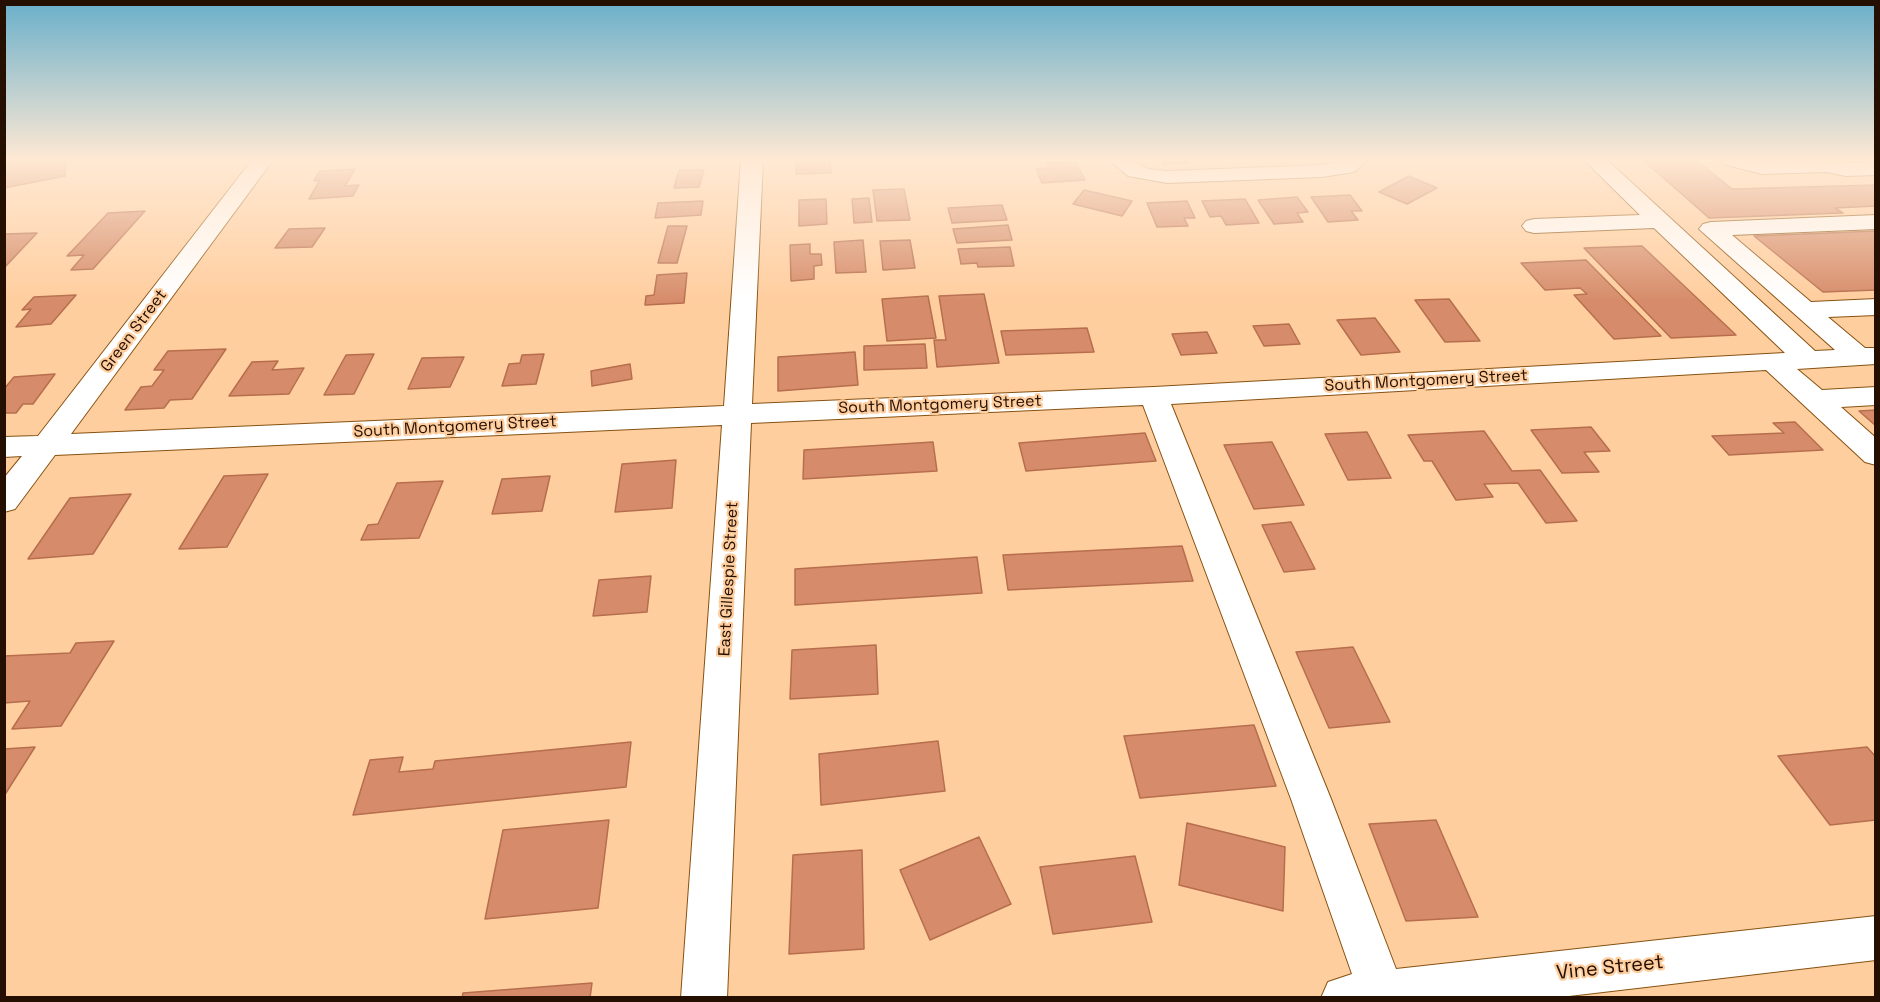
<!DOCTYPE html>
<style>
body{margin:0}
#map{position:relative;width:1880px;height:1002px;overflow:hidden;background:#ffce9f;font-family:"Space Grotesk",sans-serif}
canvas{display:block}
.frame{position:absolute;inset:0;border:6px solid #250f00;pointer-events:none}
</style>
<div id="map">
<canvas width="1880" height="1002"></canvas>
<div class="frame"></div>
</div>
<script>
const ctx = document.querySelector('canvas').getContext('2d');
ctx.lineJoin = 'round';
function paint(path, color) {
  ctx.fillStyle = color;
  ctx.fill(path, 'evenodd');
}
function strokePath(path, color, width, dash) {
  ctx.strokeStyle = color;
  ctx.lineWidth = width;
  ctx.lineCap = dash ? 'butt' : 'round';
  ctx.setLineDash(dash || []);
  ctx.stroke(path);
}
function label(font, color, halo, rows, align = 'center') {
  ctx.font = font + ' "Space Grotesk",sans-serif';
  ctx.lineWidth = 4.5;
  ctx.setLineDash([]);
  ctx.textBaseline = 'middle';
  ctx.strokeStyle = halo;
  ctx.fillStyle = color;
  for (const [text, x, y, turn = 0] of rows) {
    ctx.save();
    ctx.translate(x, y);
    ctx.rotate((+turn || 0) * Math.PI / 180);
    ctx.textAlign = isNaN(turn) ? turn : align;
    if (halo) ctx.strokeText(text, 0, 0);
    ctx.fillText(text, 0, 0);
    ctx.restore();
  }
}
const building = new Path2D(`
 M 4,160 L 76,160 L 66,162 L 65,176 L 4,188 Z
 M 796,160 L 830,160 L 831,173 L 796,174 Z
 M 1162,160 L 1187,160 L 1188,163 L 1163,164 Z
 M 1643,160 L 1696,160 L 1732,189 L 1876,185 L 1876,206 L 1835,208 L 1843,213 L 1709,218 Z
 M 1076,162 L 1085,180 L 1042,183 L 1036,169 L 1049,168 L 1047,163 Z
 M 355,169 L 345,186 L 359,185 L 353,196 L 309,199 L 320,180 L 314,181 L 320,171 Z
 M 679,170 L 704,170 L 699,187 L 674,188 Z
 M 1409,176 L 1437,188 L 1407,204 L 1379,192 Z
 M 904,189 L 910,220 L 877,221 L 873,190 Z
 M 1084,190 L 1132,201 L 1122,216 L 1073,204 Z
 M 1350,195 L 1362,211 L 1351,211 L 1358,220 L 1328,222 L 1311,197 Z
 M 1297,197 L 1308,212 L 1297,213 L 1303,222 L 1274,224 L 1258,200 Z
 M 869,198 L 872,222 L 854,223 L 852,199 Z
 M 826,199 L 827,224 L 799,226 L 799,200 Z
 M 1245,199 L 1259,223 L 1226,225 L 1221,216 L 1210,217 L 1202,201 Z
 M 703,201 L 701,215 L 655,218 L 658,203 Z
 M 1187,201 L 1195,218 L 1184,218 L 1188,226 L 1157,227 L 1147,203 Z
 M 1002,205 L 1007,220 L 952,223 L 948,208 Z
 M 145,211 L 93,269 L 71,270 L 84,255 L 67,256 L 108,213 Z
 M 1008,225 L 1012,240 L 957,243 L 953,229 Z
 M 668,226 L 687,226 L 677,263 L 658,263 Z
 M 325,228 L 312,247 L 275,248 L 289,229 Z
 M 1876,231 L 1876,290 L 1823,292 L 1754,236 Z
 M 37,233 L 4,268 L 4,234 Z
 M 863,240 L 866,272 L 836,273 L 834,242 Z
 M 910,240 L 915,268 L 883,270 L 880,241 Z
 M 810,244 L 810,254 L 821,254 L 822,265 L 814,266 L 814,279 L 791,281 L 790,245 Z
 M 1642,246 L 1736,335 L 1671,338 L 1584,248 Z
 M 1010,247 L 1014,266 L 978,267 L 977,263 L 961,264 L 958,249 Z
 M 1586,260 L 1661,336 L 1614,339 L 1574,295 L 1587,294 L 1580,288 L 1545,290 L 1521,263 Z
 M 687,273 L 684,303 L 645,305 L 646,296 L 654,295 L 657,275 Z
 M 984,294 L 999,363 L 937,367 L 934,340 L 946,340 L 939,296 Z
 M 76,295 L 51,324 L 16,327 L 31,309 L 22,310 L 34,297 Z
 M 928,296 L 936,338 L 887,341 L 882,299 Z
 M 1449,299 L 1480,341 L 1445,342 L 1415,300 Z
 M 1375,318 L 1400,352 L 1361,355 L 1337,320 Z
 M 1289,324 L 1300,344 L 1264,346 L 1253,326 Z
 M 1087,328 L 1094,352 L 1006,355 L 1001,331 Z
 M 1207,332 L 1217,353 L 1181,355 L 1172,334 Z
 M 925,344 L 927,368 L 864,370 L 864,346 Z
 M 226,349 L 192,399 L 170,400 L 164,408 L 125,410 L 141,387 L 152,386 L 164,370 L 154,370 L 168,351 Z
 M 855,352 L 858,385 L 778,391 L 778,357 Z
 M 374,354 L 354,394 L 324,395 L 346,355 Z
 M 544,354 L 536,384 L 502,386 L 509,364 L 520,363 L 522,355 Z
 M 464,357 L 450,387 L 408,389 L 422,358 Z
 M 278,361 L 272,370 L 304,368 L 289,394 L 229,396 L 252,362 Z
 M 630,364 L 632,379 L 592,386 L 591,371 Z
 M 55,374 L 33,404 L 23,404 L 16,413 L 4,413 L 4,389 L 14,377 Z
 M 1876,410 L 1876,426 L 1859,411 Z
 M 1795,422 L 1823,450 L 1729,455 L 1712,436 L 1784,433 L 1773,423 Z
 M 1591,427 L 1610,451 L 1584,452 L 1599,472 L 1562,473 L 1531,430 Z
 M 1484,431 L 1512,471 L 1540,470 L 1577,521 L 1546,523 L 1518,483 L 1484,484 L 1493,497 L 1456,500 L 1432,461 L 1424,461 L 1408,435 Z
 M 1367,432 L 1391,478 L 1348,480 L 1325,434 Z
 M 1145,433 L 1156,461 L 1026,471 L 1019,443 Z
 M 933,442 L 937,471 L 803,479 L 804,450 Z
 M 1272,442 L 1304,505 L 1254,509 L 1224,445 Z
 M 676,460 L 672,508 L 615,512 L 622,464 Z
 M 268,474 L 227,547 L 179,549 L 224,476 Z
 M 550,476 L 542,511 L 492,514 L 502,479 Z
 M 443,481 L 419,538 L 361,540 L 368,525 L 378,524 L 397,483 Z
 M 131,494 L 93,554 L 28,559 L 70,498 Z
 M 1291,522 L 1315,569 L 1284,572 L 1262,525 Z
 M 1182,546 L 1193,581 L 1008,590 L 1003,555 Z
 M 977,557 L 982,593 L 795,605 L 795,569 Z
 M 651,576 L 647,612 L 593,616 L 599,580 Z
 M 114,641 L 61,726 L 12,729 L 30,701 L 4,703 L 4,656 L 70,653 L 76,643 Z
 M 876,645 L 878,694 L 790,699 L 792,650 Z
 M 1353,647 L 1390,722 L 1329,728 L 1296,652 Z
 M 1254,725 L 1276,786 L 1140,798 L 1124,736 Z
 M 938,741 L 945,791 L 821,805 L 819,754 Z
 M 631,742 L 626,787 L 353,815 L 370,760 L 403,757 L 399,772 L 433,769 L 435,761 Z
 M 35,747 L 4,796 L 4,749 Z
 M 1867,747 L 1876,757 L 1876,820 L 1830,825 L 1778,756 Z
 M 609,820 L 598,908 L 485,919 L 503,830 Z
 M 1436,820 L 1478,917 L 1406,921 L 1369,824 Z
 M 1187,823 L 1285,847 L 1283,911 L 1179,885 Z
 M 979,837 L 1011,904 L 930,940 L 900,870 Z
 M 862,850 L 864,949 L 789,954 L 793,855 Z
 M 1135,856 L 1152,922 L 1053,934 L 1040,867 Z
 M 592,983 L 590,998 L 462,998 L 463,993 Z`);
paint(building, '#d68c6a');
strokePath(building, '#b66e4d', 1.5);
const minor = new Path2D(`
 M 252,160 L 273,160 L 71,434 L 724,406 L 741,160 L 763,160 L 752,404 L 1154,387 L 1785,353 L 1654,228 L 1534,233 L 1526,231 L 1522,226 L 1526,221 L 1534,219 L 1640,215 L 1584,160 L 1607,160 L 1815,351 L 1835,350 L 1699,229 L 1703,224 L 1711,222 L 1876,215 L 1876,229 L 1732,235 L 1811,302 L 1876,299 L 1876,315 L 1828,317 L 1865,348 L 1876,348 L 1876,364 L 1797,369 L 1822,390 L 1876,387 L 1876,405 L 1841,407 L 1876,438 L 1876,465 L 1865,462 L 1766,370 L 1171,404 L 1331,799 L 1396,969 L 1876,916 L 1876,960 L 1552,998 L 1321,998 L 1328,982 L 1352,974 L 1291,799 L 1143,405 L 751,423 L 727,998 L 681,998 L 722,425 L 55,455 L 15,509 L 4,512 L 4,478 L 22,456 L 4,457 L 4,437 L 38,436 Z
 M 1109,160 L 1132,160 L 1148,169 L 1167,171 L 1322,165 L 1342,160 L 1367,160 L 1354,172 L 1322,177 L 1167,183 L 1128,176 Z
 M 1720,160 L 1876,163 L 1876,175 L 1846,176 L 1826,172 L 1762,174 L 1723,164 Z`);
const major = new Path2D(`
 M 1864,160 L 1876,160 L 1876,168 L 1868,166 Z`);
strokePath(minor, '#875211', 2);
strokePath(major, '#b06d76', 3);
paint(minor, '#fff');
paint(major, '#fdc6d3');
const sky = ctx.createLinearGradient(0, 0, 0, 301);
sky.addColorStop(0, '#69afca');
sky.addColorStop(0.53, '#ffe9d4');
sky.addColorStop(1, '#ffe9d400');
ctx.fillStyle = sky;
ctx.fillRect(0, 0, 1880, 301);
label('16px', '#250f00', '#ffce9f', [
 ["Green Street",134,331,-53],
 ["South Montgomery Street",1426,381,-3],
 ["South Montgomery Street",940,405,-2],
 ["South Montgomery Street",455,427,-3],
 ["East Gillespie Street",729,579,-87]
]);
label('20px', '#250f00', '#ffce9f', [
 ["Vine Street",1610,968,-6]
]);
</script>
